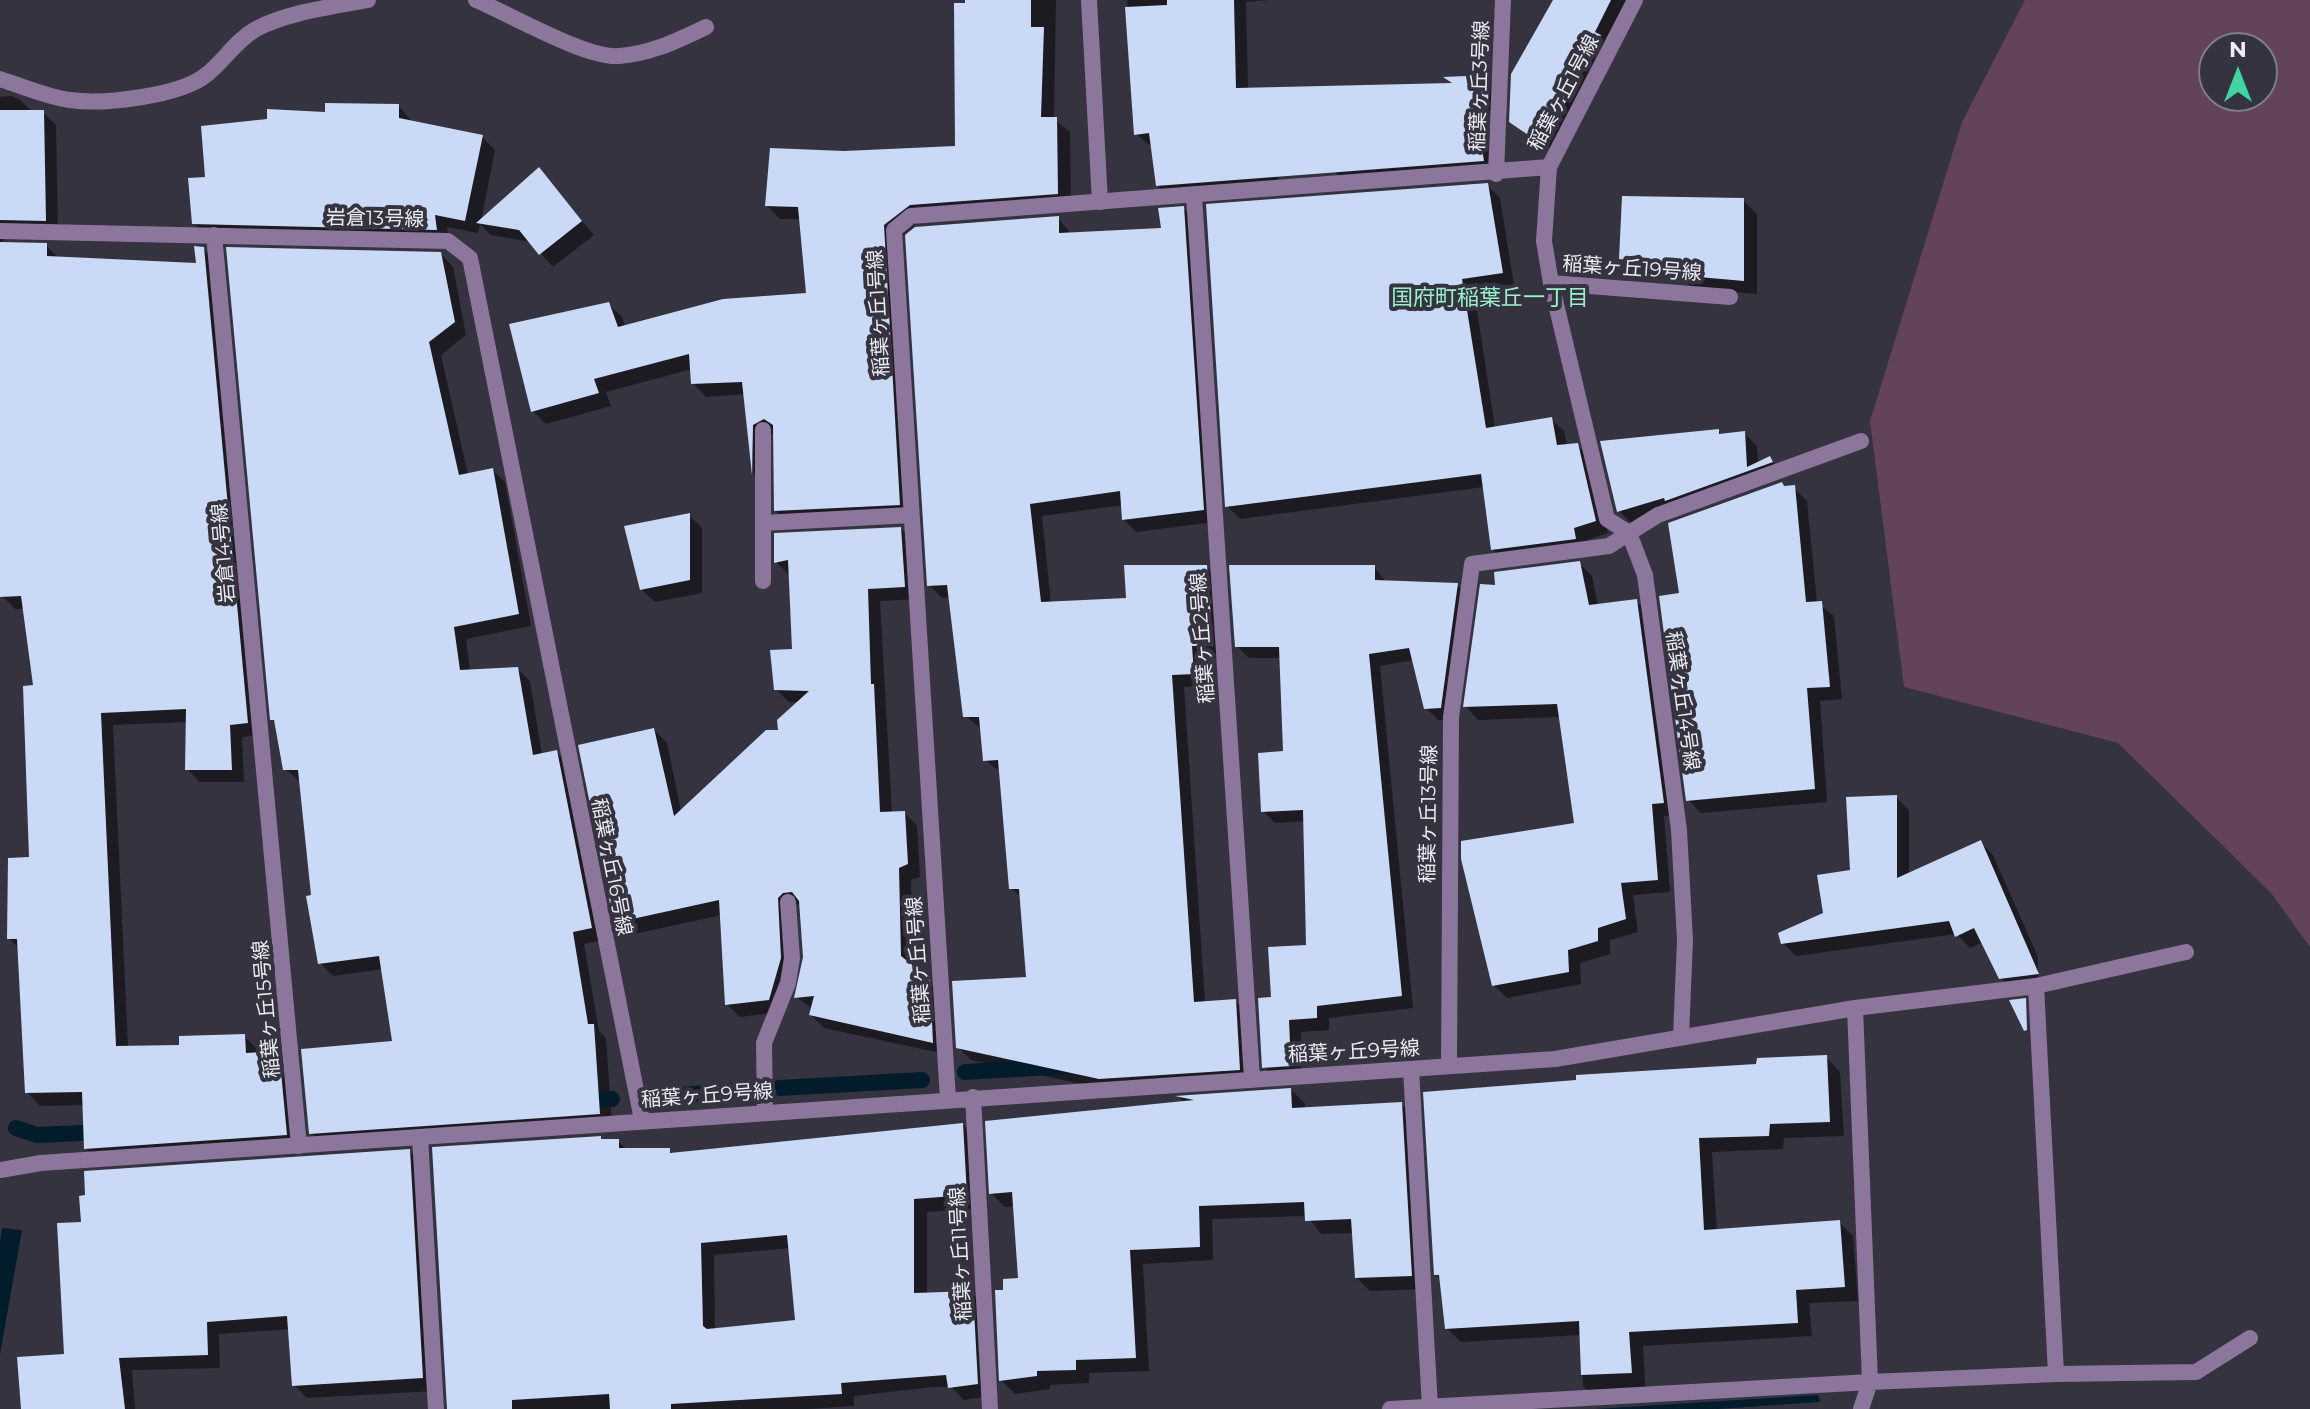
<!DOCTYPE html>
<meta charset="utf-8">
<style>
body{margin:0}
#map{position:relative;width:2310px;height:1409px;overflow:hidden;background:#34333f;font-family:Montserrat,sans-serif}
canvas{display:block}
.north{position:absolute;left:2198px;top:32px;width:80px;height:80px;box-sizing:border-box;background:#34333f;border:2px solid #7e7d88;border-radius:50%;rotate:0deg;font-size:22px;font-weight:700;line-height:32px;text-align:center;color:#ececf5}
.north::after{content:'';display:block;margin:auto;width:28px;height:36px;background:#41d4a1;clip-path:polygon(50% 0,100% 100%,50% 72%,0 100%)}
</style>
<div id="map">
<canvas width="2310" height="1409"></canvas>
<div class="north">N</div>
</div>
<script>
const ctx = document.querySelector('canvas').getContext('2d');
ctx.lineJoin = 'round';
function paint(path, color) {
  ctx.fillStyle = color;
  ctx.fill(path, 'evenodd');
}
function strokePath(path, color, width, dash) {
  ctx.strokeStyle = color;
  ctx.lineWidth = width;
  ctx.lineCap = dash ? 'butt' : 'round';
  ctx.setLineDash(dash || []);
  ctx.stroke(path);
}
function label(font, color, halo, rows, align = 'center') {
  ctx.font = font + ' Montserrat,"Noto Sans JP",sans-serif';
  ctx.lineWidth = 8;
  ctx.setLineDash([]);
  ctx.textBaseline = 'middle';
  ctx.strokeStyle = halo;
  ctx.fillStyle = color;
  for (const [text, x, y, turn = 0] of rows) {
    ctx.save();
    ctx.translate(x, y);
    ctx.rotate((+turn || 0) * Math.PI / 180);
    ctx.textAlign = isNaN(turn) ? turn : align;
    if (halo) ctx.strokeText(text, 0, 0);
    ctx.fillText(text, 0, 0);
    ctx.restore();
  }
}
paint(new Path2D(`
 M 2025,0 L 2310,0 L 2310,947 L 2271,893 L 2118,743 L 1904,687 L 1870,421 L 1962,122 ZM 2214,48 L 2262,48 L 2262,96 L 2214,96 Z`), '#62435a');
paint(new Path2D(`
 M 2,1228 L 22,1230 L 0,1354 L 0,1242 Z
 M 1818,1395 L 1820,1402 L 1718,1409 L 1595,1409 Z`), '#021c2c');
paint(new Path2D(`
 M 967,0 L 1056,0 L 1054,119 L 1070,132 L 1071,206 L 924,217 L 896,240 L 912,517 L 789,524 L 776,511 L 775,432 L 766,439 L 764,485 L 754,474 L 746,394 L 706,397 L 693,383 L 692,369 L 606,392 L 611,406 L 546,424 L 533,411 L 608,304 L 622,317 L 625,327 L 808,295 L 801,219 L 780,219 L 767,206 L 844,153 L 957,148 Z
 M 1127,0 L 1268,0 L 1246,2 L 1248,90 L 1274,104 L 1279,190 L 1171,199 L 1157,185 L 1152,147 L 1136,134 Z
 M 1556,0 L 1629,0 L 1552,149 L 1511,121 Z
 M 1488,77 L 1500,89 L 1499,117 L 1484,107 L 1495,172 L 1347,183 L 1335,172 L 1454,85 L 1447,79 Z
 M 11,96 L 20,100 L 33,112 L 43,112 L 56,125 L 58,233 L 9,233 L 2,242 L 46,245 L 59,259 L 198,266 L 203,249 L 216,262 L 261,735 L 242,737 L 244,782 L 200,782 L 187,769 L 188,722 L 113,725 L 128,1048 L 181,1047 L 244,1036 L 257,1049 L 257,1055 L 278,1053 L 291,1066 L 299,1148 L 99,1161 L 86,1148 L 85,1105 L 40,1106 L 27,1092 L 20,949 L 9,938 L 31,859 L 35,687 L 24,609 L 15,609 L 2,596 L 0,579 L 0,97 Z
 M 399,106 L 412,122 L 482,137 L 495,150 L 481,221 L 539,169 L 594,235 L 553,267 L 531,242 L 491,235 L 480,224 L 478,233 L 447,227 L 449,242 L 208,237 L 194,223 L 207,179 L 326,114 Z
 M 1487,185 L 1500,198 L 1514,285 L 1474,291 L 1495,428 L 1551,419 L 1564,431 L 1567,446 L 1577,445 L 1590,458 L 1608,533 L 1585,541 L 1587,552 L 1505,562 L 1493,550 L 1484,487 L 1240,519 L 1227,506 Z
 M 1743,200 L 1757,214 L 1757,294 L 1692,288 L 1680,277 L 1634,272 L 1621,258 Z
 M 1183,208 L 1196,221 L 1215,522 L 1136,532 L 1123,519 L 1123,505 L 1042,516 L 1051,604 L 1128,600 L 1206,567 L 1219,580 L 1224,658 L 1203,658 L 1206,686 L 1184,687 L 1205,1003 L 1235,1001 L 1248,1014 L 1252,1082 L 1113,1091 L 971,1060 L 958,1047 L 1029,979 L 1022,898 L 1011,888 L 1001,772 L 985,760 L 982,729 L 965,716 L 951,597 L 942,598 L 929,585 L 1058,218 L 1071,234 L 1163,230 Z
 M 441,254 L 453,267 L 466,335 L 441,355 L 468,475 L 492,470 L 505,482 L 531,626 L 466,639 L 470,672 L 517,669 L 530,681 L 542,755 L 556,752 L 569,765 L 604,940 L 584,944 L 599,1031 L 606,1038 L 612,1126 L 324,1145 L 311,1133 L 394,1043 L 383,969 L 333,976 L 320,963 L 301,782 L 285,769 L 276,723 L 272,719 Z
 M 1718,431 L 1722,435 L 1744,433 L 1757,446 L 1758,464 L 1770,459 L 1783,472 L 1633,525 L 1620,512 L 1602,443 Z
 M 1794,488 L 1807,501 L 1817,603 L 1834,616 L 1842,699 L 1820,701 L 1827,802 L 1701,813 L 1688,800 L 1681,595 Z
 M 689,515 L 702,528 L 702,593 L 655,602 L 641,589 Z
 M 901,529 L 914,542 L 917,599 L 880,601 L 892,814 L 905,813 L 917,826 L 920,877 L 911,880 L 913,968 L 942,994 L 945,1054 L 824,1028 L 811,1015 L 813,1009 L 796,997 L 805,957 L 801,904 L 796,905 L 782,1012 L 740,1017 L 727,1004 L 722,915 L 629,935 L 616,922 L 654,730 L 667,743 L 681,811 L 780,732 L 799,702 L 789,702 L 776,689 L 795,651 L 789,575 L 776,562 Z
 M 1579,563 L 1592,576 L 1598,606 L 1636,601 L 1649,614 L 1676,815 L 1664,816 L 1670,892 L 1633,895 L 1638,932 L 1610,940 L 1610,954 L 1580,963 L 1581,984 L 1507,998 L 1494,985 L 1576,825 L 1560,717 L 1478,720 L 1466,707 L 1498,587 Z
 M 1374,567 L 1386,582 L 1457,585 L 1469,597 L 1453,720 L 1438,720 L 1426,708 L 1414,660 L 1380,666 L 1413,1008 L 1329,1018 L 1329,1030 L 1301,1032 L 1302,1078 L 1276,1079 L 1264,1067 L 1273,999 L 1308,946 L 1305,821 L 1275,823 L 1263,811 L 1285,753 L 1281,658 L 1249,658 L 1237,646 Z
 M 1896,797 L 1909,810 L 1909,875 L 1980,842 L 1993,855 L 2038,957 L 2038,989 L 2014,991 L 2001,978 L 1983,942 L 1970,948 L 1956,934 L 1796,956 L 1783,943 L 1825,914 Z
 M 1826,1057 L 1840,1072 L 1844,1136 L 1784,1138 L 1783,1149 L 1712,1152 L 1717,1231 L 1839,1222 L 1853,1236 L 1858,1301 L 1809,1303 L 1812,1336 L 1643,1346 L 1646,1398 L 1597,1401 L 1583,1386 L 1581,1335 L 1461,1342 L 1447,1328 L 1442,1281 L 1436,1275 L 1758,1066 Z
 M 1291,1090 L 1305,1104 L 1305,1110 L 1401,1104 L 1415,1118 L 1425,1289 L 1370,1291 L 1356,1277 L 1354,1233 L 1321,1234 L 1307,1216 L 1212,1219 L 1213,1260 L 1143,1264 L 1149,1371 L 1089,1373 L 1089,1383 L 1050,1385 L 1050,1389 L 1015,1394 L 1001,1380 L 1005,1292 L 1020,1280 L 1015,1206 L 1005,1207 L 991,1193 L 1185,1103 L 1180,1098 Z
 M 963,1125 L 976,1138 L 980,1208 L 927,1212 L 927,1295 L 972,1293 L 985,1306 L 990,1396 L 964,1400 L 951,1387 L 934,1387 L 854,1396 L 854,1406 L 808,1409 L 449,1409 L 600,1138 L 604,1141 L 618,1141 L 627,1150 L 669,1150 L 674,1155 ZM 791,1248 L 797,1322 L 715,1330 L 714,1255 Z
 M 409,1151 L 422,1164 L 435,1391 L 307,1398 L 294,1385 L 290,1329 L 219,1334 L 220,1368 L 132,1370 L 135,1409 L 23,1409 L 67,1355 L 83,1224 Z`), '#0007');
strokePath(new Path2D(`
 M 965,1072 L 1067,1066
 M 779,1088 L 922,1080
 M 665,1096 L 748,1090
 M 578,1101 L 612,1099
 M 16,1128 L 37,1135 L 103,1132`), '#021c2c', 16);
paint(new Path2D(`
 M 965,0 L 1031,0 L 1031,27 L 1044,27 L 1041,117 L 1057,117 L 1058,194 L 910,205 L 884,225 L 900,505 L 774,511 L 773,425 L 764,419 L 753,425 L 752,475 L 742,382 L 691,384 L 689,354 L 594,379 L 599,393 L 531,412 L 509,324 L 609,302 L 618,327 L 723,299 L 806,293 L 798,207 L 765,206 L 770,148 L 844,151 L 955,146 L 954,3 L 965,3 Z
 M 1167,0 L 1234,0 L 1236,88 L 1452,83 L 1443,77 L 1489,75 L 1488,107 L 1474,98 L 1484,161 L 1156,186 L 1149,133 L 1134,135 L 1125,7 L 1167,5 Z
 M 1553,0 L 1611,0 L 1595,32 L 1601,35 L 1543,145 L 1509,122 L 1511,74 Z
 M 325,103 L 399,104 L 399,118 L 483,135 L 465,221 L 435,215 L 437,230 L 192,224 L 188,178 L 205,177 L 201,126 L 267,119 L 267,109 L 325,112 Z
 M 0,110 L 44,110 L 46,221 L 0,220 Z
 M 539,167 L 582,221 L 539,255 L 519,230 L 476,223 Z
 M 1488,183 L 1503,273 L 1462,279 L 1486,428 L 1552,417 L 1557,445 L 1578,443 L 1596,521 L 1574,528 L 1576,539 L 1491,550 L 1481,474 L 1225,507 L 1206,204 Z
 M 1622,196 L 1744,198 L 1744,281 L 1676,275 L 1677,265 L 1619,259 Z
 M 1184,206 L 1204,510 L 1122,520 L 1120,491 L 1030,504 L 1041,602 L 1126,598 L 1124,565 L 1207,565 L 1213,646 L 1192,646 L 1194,674 L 1172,675 L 1194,1002 L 1236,999 L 1240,1070 L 1099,1079 L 956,1048 L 952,981 L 1026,977 L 1019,889 L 1009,889 L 998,760 L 983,761 L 979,717 L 963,717 L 947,585 L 927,586 L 905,235 L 915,227 L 1059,216 L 1059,233 L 1161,228 L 1158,208 Z
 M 0,242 L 47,243 L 47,256 L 196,263 L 194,246 L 204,247 L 248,723 L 230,725 L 232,770 L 185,770 L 186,709 L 101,713 L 116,1046 L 179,1045 L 179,1036 L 245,1034 L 246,1053 L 279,1051 L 287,1135 L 84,1149 L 82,1092 L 25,1093 L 17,939 L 7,939 L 8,858 L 29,857 L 23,686 L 33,685 L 21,596 L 0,597 Z
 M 226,247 L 441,252 L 455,322 L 429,342 L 459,475 L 493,468 L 519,614 L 454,627 L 460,670 L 518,667 L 533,755 L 557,750 L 592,928 L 573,932 L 588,1024 L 594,1024 L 600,1114 L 309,1134 L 301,1049 L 392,1041 L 379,956 L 318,964 L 306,896 L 311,895 L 298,770 L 283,770 L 274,720 L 270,720 Z
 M 1719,429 L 1719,434 L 1745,431 L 1747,467 L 1770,456 L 1773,462 L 1665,501 L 1664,498 L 1617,512 L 1600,441 Z
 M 1782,482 L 1784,486 L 1795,485 L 1806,602 L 1822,601 L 1830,687 L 1807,688 L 1815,789 L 1686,801 L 1659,596 L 1679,593 L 1668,523 Z
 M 690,513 L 690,580 L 640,590 L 624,526 Z
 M 901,527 L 905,587 L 868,589 L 871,684 L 874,684 L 880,812 L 905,811 L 908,864 L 899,868 L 901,956 L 930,979 L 933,1043 L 809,1015 L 814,996 L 794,998 L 803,957 L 799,901 L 792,892 L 783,893 L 778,898 L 781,958 L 769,1000 L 725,1005 L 719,900 L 614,923 L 578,745 L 654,728 L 674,816 L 766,730 L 778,730 L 777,720 L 809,691 L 774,690 L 770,650 L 792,649 L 788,560 L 774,563 L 774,533 Z
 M 1580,561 L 1589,605 L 1637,599 L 1664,803 L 1652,804 L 1658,880 L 1621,883 L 1626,919 L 1598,928 L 1598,941 L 1568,950 L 1569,972 L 1492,986 L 1461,859 L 1461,841 L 1574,823 L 1557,704 L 1463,707 L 1480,584 L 1495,585 L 1494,572 Z
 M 1229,565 L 1375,565 L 1375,580 L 1458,583 L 1441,708 L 1424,709 L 1409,648 L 1369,654 L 1402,996 L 1317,1006 L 1317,1018 L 1289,1020 L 1291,1066 L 1262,1068 L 1258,998 L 1271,997 L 1268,947 L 1306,945 L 1303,810 L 1261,812 L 1258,753 L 1283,751 L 1279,647 L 1235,647 Z
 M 1897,795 L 1897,878 L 1981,840 L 2039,974 L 1999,979 L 1974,928 L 1955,937 L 1949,921 L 1781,944 L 1778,933 L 1823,913 L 1817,875 L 1850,870 L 1846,797 Z
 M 2026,998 L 2027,1030 L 2024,1031 L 2009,1000 Z
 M 1827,1055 L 1830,1122 L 1770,1124 L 1769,1136 L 1699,1138 L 1704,1230 L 1840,1220 L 1845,1287 L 1796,1290 L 1798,1323 L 1629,1332 L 1632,1373 L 1581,1375 L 1579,1321 L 1445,1329 L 1439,1275 L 1434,1275 L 1423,1092 L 1576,1080 L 1576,1075 L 1756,1064 L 1757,1058 Z
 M 1291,1088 L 1292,1108 L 1402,1102 L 1412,1276 L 1355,1278 L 1351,1219 L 1305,1221 L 1304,1202 L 1199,1206 L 1200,1247 L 1130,1250 L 1136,1358 L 1076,1360 L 1076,1370 L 1037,1371 L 1037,1376 L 999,1381 L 995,1290 L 1003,1290 L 1003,1279 L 1018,1278 L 1012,1192 L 989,1194 L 985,1121 L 1194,1100 L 1175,1096 Z
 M 963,1123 L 967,1195 L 914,1199 L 914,1293 L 973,1291 L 978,1384 L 948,1388 L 946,1375 L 841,1383 L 842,1394 L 671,1404 L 671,1409 L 610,1409 L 609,1394 L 512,1400 L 512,1409 L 447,1409 L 432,1147 L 601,1136 L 601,1139 L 619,1139 L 619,1148 L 670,1148 L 670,1153 ZM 787,1235 L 795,1320 L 707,1329 L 703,1326 L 701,1243 Z
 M 410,1149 L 423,1378 L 292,1386 L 287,1316 L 207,1322 L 208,1355 L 119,1358 L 125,1409 L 21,1409 L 17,1357 L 64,1354 L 57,1223 L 81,1222 L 79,1196 L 85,1195 L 84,1171 Z`), '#c9d9f6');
strokePath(new Path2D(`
 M 476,0 C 509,14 587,59 619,56 C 651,54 678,40 706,27
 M 1089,0 L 1100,202
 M 0,79 C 22,86 47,97 70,100 C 103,105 180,96 206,75 C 224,61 235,41 256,29 C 288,12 332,7 368,0
 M 2036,986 L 2186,952
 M 1411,1069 L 1430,1407
 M 765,1111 L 764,1043 L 788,983 L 792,958 L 788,902
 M 2056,1374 L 2196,1372 L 2250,1338`), '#8c769b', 16);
strokePath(new Path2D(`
 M 1549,167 L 1544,241 L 1551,283 L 1730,297
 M 1496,174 L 1503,0
 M 1194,196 L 1252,1078
 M 0,231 L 448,241 L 470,258 L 642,1120
 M 214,235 L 299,1146
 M 1551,283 L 1607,519 L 1629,533 L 1658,515 L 1861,441
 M 763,430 L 763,523 L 911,515
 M 763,523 L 763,581
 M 1855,1008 L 2036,986 L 2056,1374 L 1870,1382 L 1861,1409
 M 1449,1066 L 1451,717 L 1472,564 L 1609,546 L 1629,533 L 1645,575 L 1679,830 L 1685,940 L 1681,1037
 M 973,1097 L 990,1409
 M 948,1099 L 894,230 L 911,216 L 1549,167 L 1635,0
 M 420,1137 L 436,1409
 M 0,1170 L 41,1163 L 1555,1059 L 1855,1008 L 1870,1382 L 1390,1409`), '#8c769b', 16);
label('20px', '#ececf5', '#34333f', [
 ["稲葉ヶ丘3号線",1480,86,-88],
 ["稲葉ヶ丘1号線",1564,93,-62],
 ["岩倉13号線",375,219,1],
 ["稲葉ヶ丘19号線",1632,269,4],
 ["稲葉ヶ丘1号線",879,313,-93],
 ["岩倉14号線",224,553,-95],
 ["稲葉ヶ丘2号線",1203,638,-94],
 ["稲葉ヶ丘14号線",1682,701,82],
 ["稲葉ヶ丘13号線",1429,814,-89],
 ["稲葉ヶ丘16号線",611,867,79],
 ["稲葉ヶ丘1号線",919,960,-94],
 ["稲葉ヶ丘15号線",267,1009,-95],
 ["稲葉ヶ丘9号線",1354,1052,-3],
 ["稲葉ヶ丘9号線",707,1096,-4],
 ["稲葉ヶ丘11号線",961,1254,-93]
]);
label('22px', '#99f0cb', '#34333f', [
 ["国府町稲葉丘一丁目",1490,299]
]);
</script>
